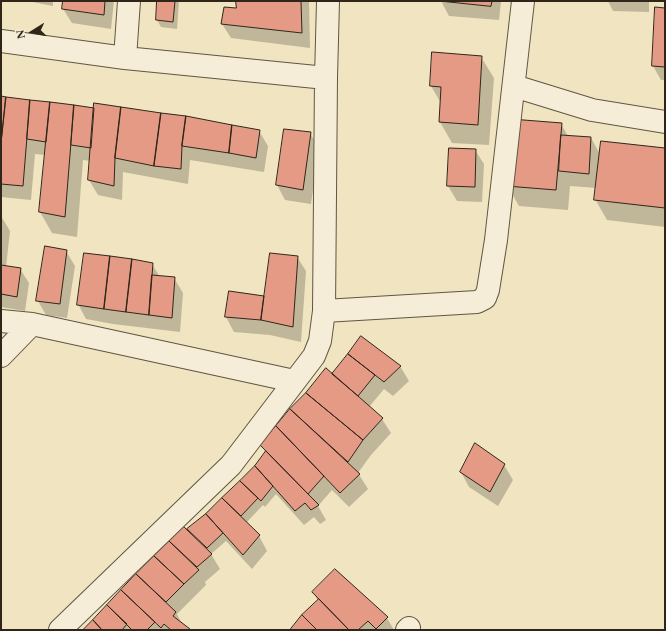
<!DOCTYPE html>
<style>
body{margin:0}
#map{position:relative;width:666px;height:631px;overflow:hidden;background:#f0e4c1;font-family:"EB Garamond",serif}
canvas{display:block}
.frame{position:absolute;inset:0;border:2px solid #2f2619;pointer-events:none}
.north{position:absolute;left:12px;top:12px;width:40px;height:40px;-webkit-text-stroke:3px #f5edd7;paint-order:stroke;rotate:259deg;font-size:11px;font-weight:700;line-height:16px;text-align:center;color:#2f2619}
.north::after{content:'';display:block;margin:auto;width:14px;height:18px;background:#2f2619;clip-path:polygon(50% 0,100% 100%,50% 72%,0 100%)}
</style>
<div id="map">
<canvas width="666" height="631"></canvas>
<div class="frame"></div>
<div class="north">N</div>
</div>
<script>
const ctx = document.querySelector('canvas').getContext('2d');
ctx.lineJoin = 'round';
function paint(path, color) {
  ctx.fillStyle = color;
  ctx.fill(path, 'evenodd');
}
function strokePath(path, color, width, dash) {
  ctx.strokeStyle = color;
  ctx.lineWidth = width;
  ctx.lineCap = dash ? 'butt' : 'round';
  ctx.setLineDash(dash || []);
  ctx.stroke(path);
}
paint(new Path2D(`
 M 27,1 L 53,1 L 53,6 Z
 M 64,1 L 114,1 L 111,29 L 72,23 L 63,9 Z
 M 159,1 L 179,1 L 177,29 L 161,27 L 157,20 Z
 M 237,1 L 309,1 L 310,48 L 231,38 L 222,24 L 236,10 Z
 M 441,1 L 501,1 L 499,20 L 449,16 Z
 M 608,1 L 649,1 L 649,12 L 613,11 Z
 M 665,9 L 665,80 L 661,80 L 653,66 Z
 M 481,57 L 494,78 L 489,145 L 452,143 L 440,122 L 441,103 L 431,86 Z
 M 1,97 L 259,131 L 268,146 L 264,172 L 190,160 L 188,184 L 123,172 L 122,200 L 98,195 L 89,180 L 91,161 L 83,160 L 77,237 L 52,233 L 40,212 L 45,155 L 35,154 L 31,200 L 1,197 Z
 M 561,124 L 568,136 L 591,138 L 600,154 L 665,149 L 665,227 L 607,220 L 595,199 L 597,188 L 570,186 L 568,210 L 519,206 L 507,185 Z
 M 310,133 L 319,148 L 311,204 L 285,200 L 277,185 Z
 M 475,150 L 484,164 L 482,202 L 457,201 L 448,186 Z
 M 1,216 L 10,231 L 6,267 L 20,269 L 29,283 L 25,311 L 1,307 Z
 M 66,251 L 75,266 L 67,318 L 46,315 L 38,301 Z
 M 297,257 L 306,271 L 301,342 L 270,335 L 234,332 L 226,317 L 230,292 L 265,297 Z
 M 152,264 L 160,277 L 174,278 L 183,293 L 180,332 L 113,324 L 86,319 L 78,304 Z
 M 400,366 L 409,381 L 393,396 L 384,389 L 369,407 L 382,419 L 391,433 L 371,455 L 358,473 L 368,489 L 349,507 L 332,490 L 318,506 L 326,520 L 320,524 L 314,517 L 304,525 L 276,494 L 265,507 L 263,505 L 246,523 L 259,536 L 267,551 L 252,569 L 226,541 L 211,554 L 220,569 L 205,582 L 206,585 L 177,614 L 182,624 L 190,630 L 85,630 L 183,527 L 191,534 L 188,529 L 222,499 L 226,502 L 224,498 L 255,466 L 266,453 L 262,445 L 326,370 L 332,376 Z
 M 476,445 L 504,465 L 513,480 L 498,506 L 469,487 L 461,472 Z
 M 335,570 L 387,618 L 394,630 L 290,630 L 318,601 L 313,592 Z`), '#0003');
const building = new Path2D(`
 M 63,1 L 105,1 L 104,15 L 62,9 Z
 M 157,1 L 175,1 L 173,22 L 156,20 Z
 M 236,1 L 301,1 L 302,33 L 221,24 L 224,7 L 236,8 Z
 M 440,1 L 492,1 L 491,6 Z
 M 655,7 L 665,8 L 665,67 L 652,66 Z
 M 432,52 L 482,56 L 478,125 L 439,122 L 441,87 L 430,86 Z
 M 1,96 L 6,97 L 1,143 Z
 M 6,97 L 30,100 L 23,186 L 1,184 L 1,143 Z
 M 30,100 L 50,102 L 46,142 L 27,139 Z
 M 50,102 L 74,105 L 65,217 L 39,212 Z
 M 94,103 L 121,107 L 115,158 L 114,186 L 88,180 Z
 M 74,105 L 94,108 L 91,148 L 71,145 Z
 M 121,107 L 161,113 L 154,166 L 115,158 Z
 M 161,113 L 186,116 L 182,146 L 181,169 L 154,166 Z
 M 186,116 L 232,125 L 229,153 L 182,146 Z
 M 511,119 L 562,123 L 556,190 L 506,186 Z
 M 232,125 L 260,130 L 256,158 L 229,153 Z
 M 284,129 L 311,132 L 303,190 L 276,185 Z
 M 561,135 L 591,137 L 589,174 L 559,171 Z
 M 601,141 L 665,148 L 665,208 L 594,200 Z
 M 449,148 L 476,149 L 475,187 L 447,186 Z
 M 45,246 L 67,250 L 60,304 L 36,301 Z
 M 84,253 L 110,256 L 104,309 L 77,305 Z
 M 270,253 L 298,256 L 293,327 L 261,320 Z
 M 110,256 L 132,259 L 126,312 L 104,309 Z
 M 132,259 L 153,263 L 149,315 L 126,312 Z
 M 1,265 L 21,268 L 17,297 L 1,294 Z
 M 152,275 L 175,277 L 172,318 L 149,315 Z
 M 229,291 L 264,296 L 261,320 L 225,317 Z
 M 361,336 L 401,366 L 384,382 L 348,354 Z
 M 348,354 L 375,375 L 358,396 L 332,374 Z
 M 326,368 L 383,418 L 363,440 L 306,393 Z
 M 306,393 L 363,440 L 348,462 L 290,409 Z
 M 290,409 L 360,474 L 340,493 L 276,426 Z
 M 276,426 L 324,476 L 308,494 L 260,445 Z
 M 475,443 L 505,464 L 490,492 L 460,472 Z
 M 266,451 L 308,494 L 319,505 L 311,510 L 305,503 L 295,511 L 255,466 Z
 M 255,466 L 273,486 L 261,501 L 240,481 Z
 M 240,481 L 258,498 L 241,516 L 222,498 Z
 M 222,498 L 260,535 L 243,555 L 206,514 Z
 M 206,514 L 223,533 L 207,548 L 187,529 Z
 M 183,526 L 212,554 L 197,567 L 169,541 Z
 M 169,541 L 199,570 L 184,584 L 154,556 Z
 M 154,556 L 184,584 L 166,602 L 136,574 Z
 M 335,569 L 388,617 L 376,629 L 368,621 L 358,630 L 349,630 L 312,592 Z
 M 136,574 L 176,612 L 173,616 L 190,629 L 190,630 L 171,630 L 164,624 L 161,628 L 121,590 Z
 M 121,590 L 155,622 L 147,630 L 132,630 L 107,605 Z
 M 319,599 L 349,630 L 317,630 L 302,615 Z
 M 107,605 L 127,624 L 122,630 L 102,630 L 93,620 Z
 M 302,615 L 317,630 L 290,630 Z
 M 93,620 L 102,630 L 83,630 Z`);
paint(building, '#e59a85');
strokePath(building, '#2f2619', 1);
const minor = new Path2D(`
 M 1,41 L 125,58 L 326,78 L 328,1
 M 125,58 L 129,1
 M 514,86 L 592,110 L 665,122
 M 324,311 L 477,302 L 485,298 L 488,290 L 496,240 L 523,1
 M 1,321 L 32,324 L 294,381
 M 1,356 L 32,324
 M 60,630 L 231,465 L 314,356 L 320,341 L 324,311 L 326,78
 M 407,630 L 409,628`);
strokePath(minor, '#5f5643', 24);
strokePath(minor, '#f5edd7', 22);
</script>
